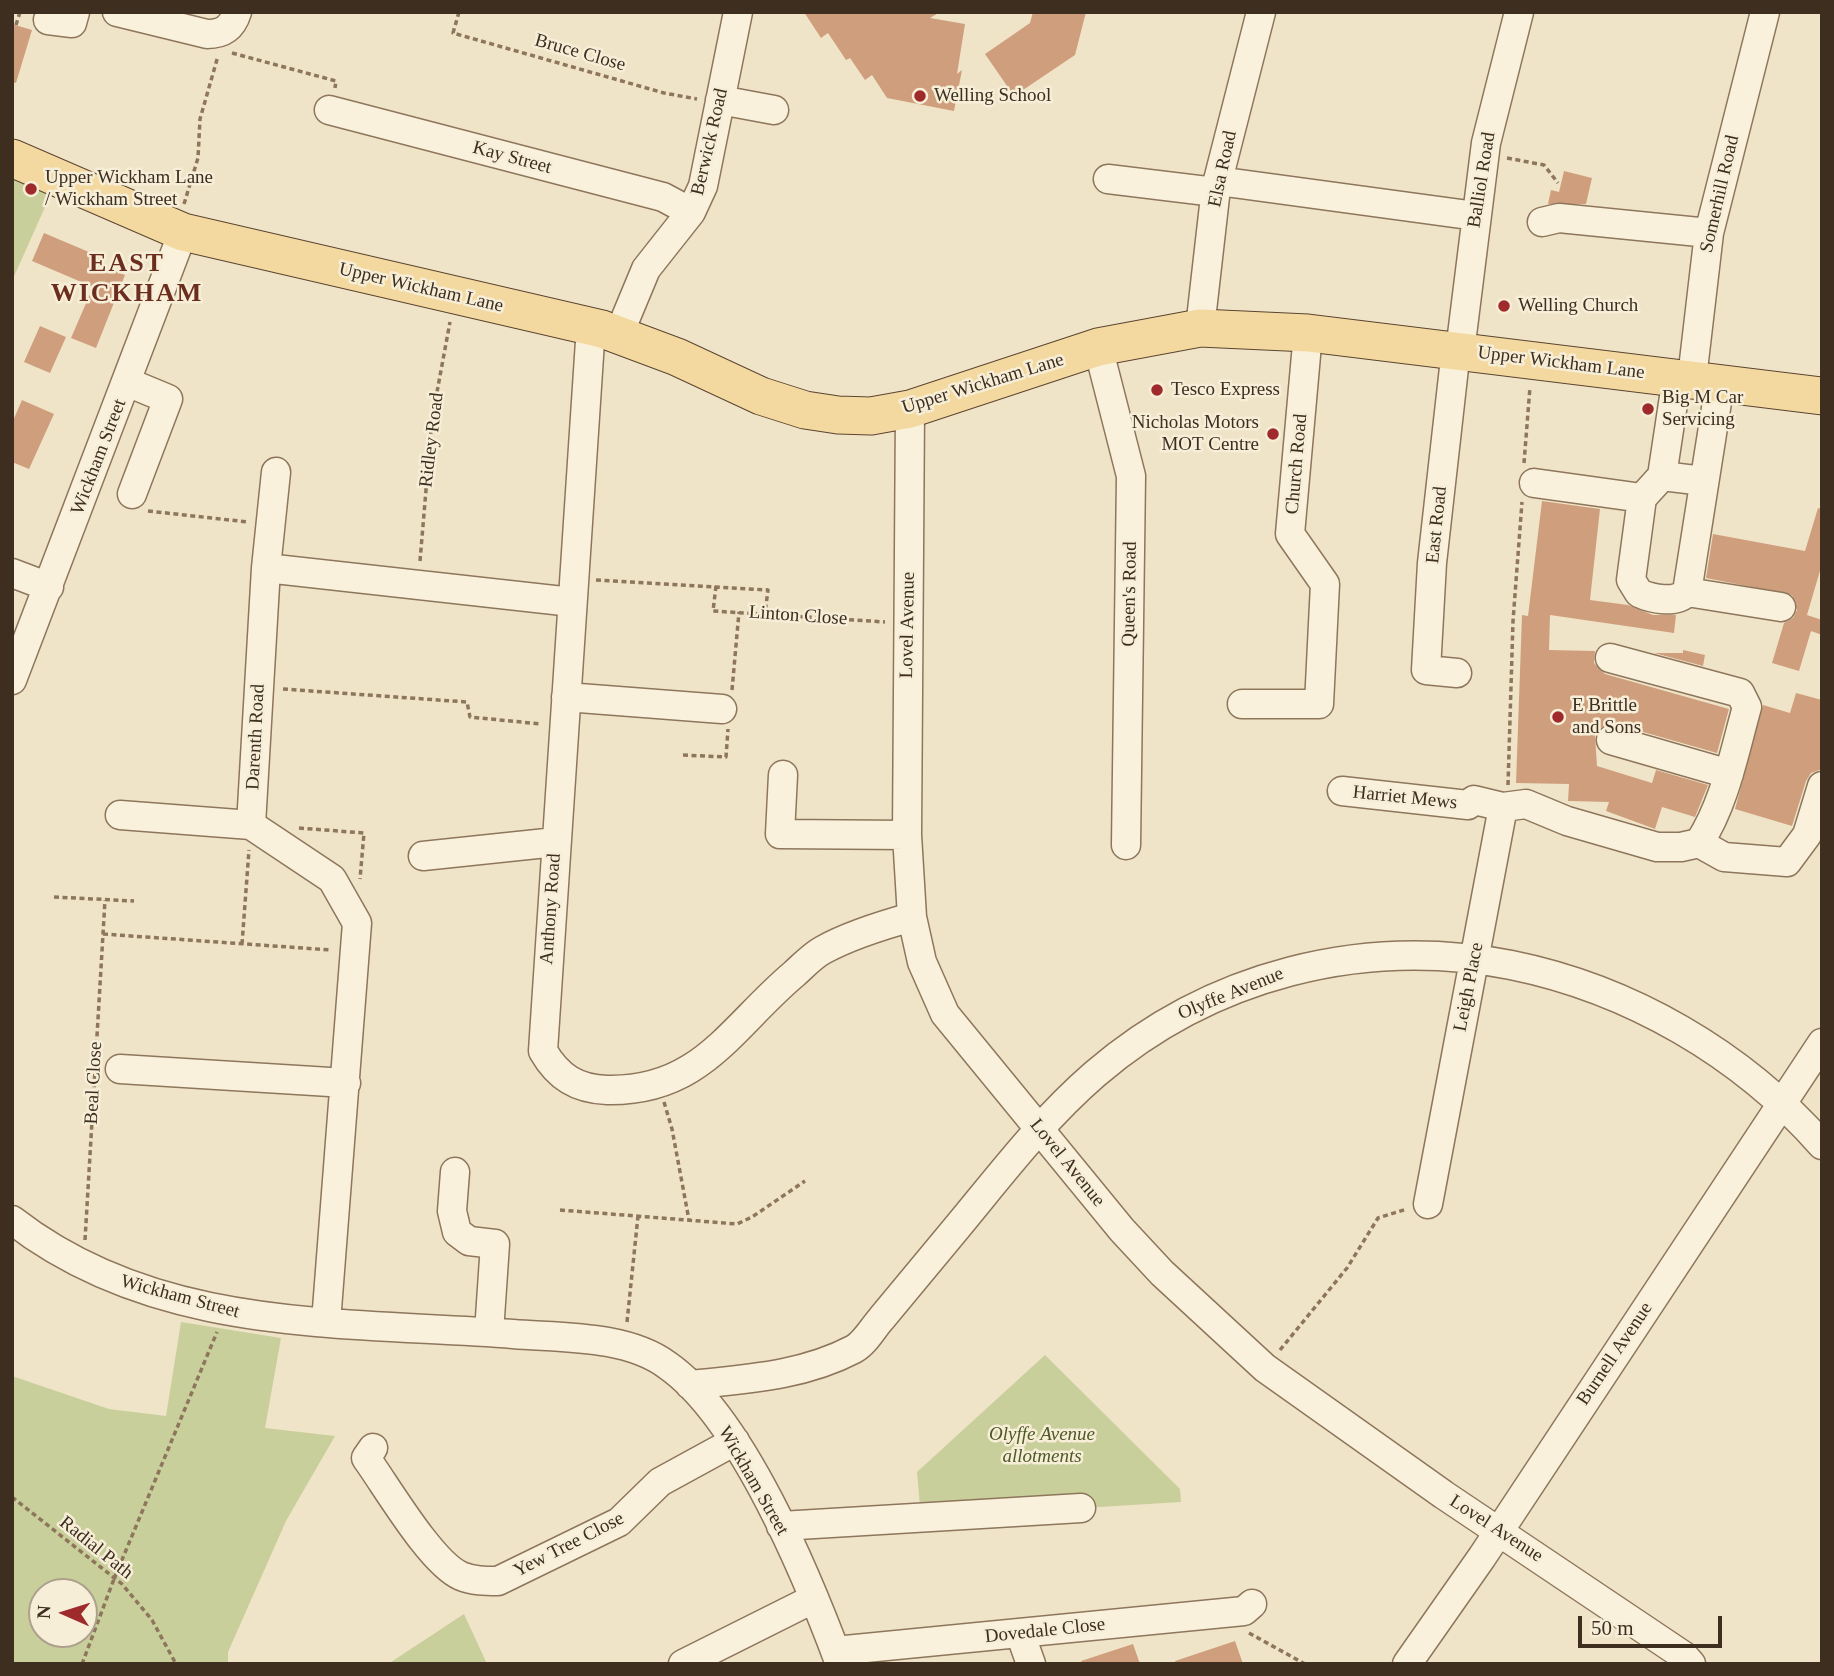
<!DOCTYPE html>
<style>
body{margin:0}
#map{position:relative;width:1834px;height:1676px;overflow:hidden;background:#f0e4c8;font-family:"Times New Roman",serif}
canvas{display:block}
.frame{position:absolute;inset:0;border:14px solid #3d2e20;pointer-events:none}
.north{position:absolute;left:28px;top:1578px;width:70px;height:70px;box-sizing:border-box;background:#f7eed8;border:2px solid #ada18e;border-radius:50%;rotate:273deg;font-size:19px;font-weight:700;line-height:28px;text-align:center;color:#3d2e20}
.north::after{content:'';display:block;margin:auto;width:24px;height:32px;background:#9e2a2b;clip-path:polygon(50% 0,100% 100%,50% 72%,0 100%)}
.scale{position:absolute;left:1578px;top:1616px;width:144px;height:32px;box-sizing:border-box;border:4px solid #3d2e20;border-top:0;padding-left:9px;font-size:21px;line-height:24px;white-space:nowrap;color:#3d2e20;-webkit-text-stroke:5px #f7eed8;paint-order:stroke}
</style>
<div id="map">
<canvas width="1834" height="1676"></canvas>
<div class="frame"></div>
<div class="north">N</div>
<div class="scale">50 m</div>
</div>
<script>
const ctx = document.querySelector('canvas').getContext('2d');
ctx.lineJoin = 'round';
function paint(path, color) {
  ctx.fillStyle = color;
  ctx.fill(path, 'evenodd');
}
function strokePath(path, color, width, dash) {
  ctx.strokeStyle = color;
  ctx.lineWidth = width;
  ctx.lineCap = dash ? 'butt' : 'round';
  ctx.setLineDash(dash || []);
  ctx.stroke(path);
}
function label(font, color, halo, rows, align = 'center') {
  ctx.font = font + ' "Times New Roman",serif';
  ctx.lineWidth = 5;
  ctx.setLineDash([]);
  ctx.textBaseline = 'middle';
  ctx.strokeStyle = halo;
  ctx.fillStyle = color;
  for (const [text, x, y, turn = 0] of rows) {
    ctx.save();
    ctx.translate(x, y);
    ctx.rotate((+turn || 0) * Math.PI / 180);
    ctx.textAlign = isNaN(turn) ? turn : align;
    if (halo) ctx.strokeText(text, 0, 0);
    ctx.fillText(text, 0, 0);
    ctx.restore();
  }
}
paint(new Path2D(`
 M 12,173 L 50,196 L 12,281 Z
 M 181,1322 L 281,1338 L 265,1428 L 335,1436 L 286,1521 L 228,1652 L 228,1664 L 12,1664 L 12,1376 L 109,1409 L 166,1416 ZM 42,1592 L 84,1592 L 84,1634 L 42,1634 Z
 M 1045,1355 L 1180,1489 L 1181,1502 L 921,1518 L 917,1472 Z
 M 464,1614 L 487,1664 L 388,1664 Z`), '#c9cf9b');
paint(new Path2D(`
 M 804,12 L 940,12 L 930,18 L 965,24 L 957,74 L 962,70 L 954,111 L 887,98 L 872,75 L 865,80 L 850,58 L 846,60 L 828,33 L 821,38 Z
 M 1033,12 L 1086,12 L 1075,55 L 1014,96 L 985,54 L 1030,23 Z
 M 12,24 L 32,30 L 16,83 L 12,82 Z
 M 1564,171 L 1592,178 L 1586,204 L 1548,204 L 1551,190 L 1559,192 Z
 M 44,233 L 103,258 L 100,265 L 125,275 L 96,348 L 71,338 L 93,287 L 32,261 Z
 M 40,326 L 66,337 L 50,373 L 24,362 Z
 M 22,400 L 54,414 L 29,469 L 12,462 L 12,423 Z
 M 1542,501 L 1600,509 L 1590,600 L 1628,605 L 1653,615 L 1676,615 L 1674,633 L 1550,615 L 1549,650 L 1595,651 L 1594,663 L 1605,674 L 1729,709 L 1717,753 L 1615,724 L 1600,728 L 1595,735 L 1597,766 L 1652,783 L 1656,770 L 1708,785 L 1695,817 L 1662,807 L 1655,829 L 1606,811 L 1609,802 L 1568,801 L 1569,784 L 1516,783 L 1522,615 L 1528,616 Z
 M 1818,508 L 1822,509 L 1822,564 L 1807,615 L 1822,620 L 1822,635 L 1811,631 L 1799,671 L 1772,663 L 1784,623 L 1793,618 L 1797,610 L 1792,595 L 1706,578 L 1713,534 L 1805,551 Z
 M 1683,650 L 1705,655 L 1703,666 L 1654,653 L 1683,653 Z
 M 1796,693 L 1822,700 L 1822,769 L 1811,773 L 1806,781 L 1792,826 L 1735,809 L 1763,705 L 1790,713 Z
 M 1235,1641 L 1243,1664 L 1176,1664 L 1175,1661 Z
 M 1133,1644 L 1140,1664 L 1082,1664 L 1081,1661 Z`), '#cf9f7d');
const minor = new Path2D(`
 M 117,12 L 207,34 C 223,34 232,28 237,12
 M 48,20 L 72,23 L 75,12
 M 720,100 L 774,110
 M 329,110 L 663,197 L 691,212
 M 1108,179 L 1215,192
 M 1218,181 L 1476,216
 M 1542,222 L 1559,218 L 1709,233
 M 591,326 L 543,1051 C 558,1077 577,1089 607,1090 C 701,1092 731,1027 794,974 C 803,966 812,956 823,950 C 850,935 883,925 912,917
 M 1200,328 L 1216,188 L 1261,12
 M 619,334 L 646,269 L 691,212 L 703,186 L 738,12
 M 1098,347 L 1131,476 L 1126,845
 M 1456,350 L 1432,563 L 1426,670 L 1457,673
 M 1460,351 L 1486,143 L 1519,12
 M 1692,378 L 1709,233 L 1765,12
 M 127,382 L 168,399 L 132,494
 M 910,409 L 907,835 L 912,917 L 922,962 L 945,1014 L 1122,1230 L 1162,1273 L 1265,1368 L 1444,1495 L 1684,1656 L 1691,1664
 M 276,472 L 266,568 L 251,825 L 332,879 L 357,923 L 326,1322
 M 1662,476 L 1677,377
 M 1704,481 L 1662,476 L 1642,498 L 1631,580 L 1639,593 C 1652,599 1676,604 1687,592 L 1720,383
 M 1534,483 L 1642,498
 M 266,568 L 572,602
 M 12,573 L 49,587
 M 1687,592 L 1781,607
 M 1610,658 L 1740,693 L 1747,707 C 1734,753 1725,803 1699,843
 M 12,680 L 183,232
 M 566,697 L 722,709
 M 1242,704 L 1319,704 L 1325,584 L 1290,534 L 1308,333
 M 1611,740 L 1729,774
 M 783,775 L 780,834 L 907,835
 M 1342,791 L 1468,805 L 1474,800 L 1503,807 L 1526,804 L 1567,821 L 1657,847 L 1681,847 L 1699,843 L 1724,857 L 1787,862 L 1807,835 L 1822,786
 M 120,815 L 251,825
 M 423,856 L 556,842
 M 120,1069 L 346,1083
 M 455,1172 L 452,1211 L 457,1232 L 469,1241 L 495,1244 L 489,1332
 M 1428,1204 L 1503,807
 M 12,1220 C 157,1333 340,1321 513,1334 C 562,1338 626,1335 667,1365 C 742,1417 808,1578 840,1664
 M 690,1385 C 746,1379 803,1376 854,1349 C 865,1343 873,1328 881,1319 C 907,1288 933,1256 959,1225 C 1002,1173 1043,1119 1095,1074 C 1210,975 1362,936 1511,965 C 1630,989 1742,1054 1822,1145
 M 373,1448 L 366,1458 C 387,1487 431,1563 461,1576 C 473,1581 485,1581 498,1581 L 619,1522 L 660,1482 L 735,1441
 M 781,1526 L 1081,1508
 M 1020,1633 L 1031,1664
 M 835,1651 L 1244,1611 L 1252,1604
 M 683,1664 L 813,1599
 M 1407,1664 L 1482,1557 L 1822,1043`);
const major = new Path2D(`
 M 12,158 L 183,232 L 602,329 L 677,357 L 761,396 L 805,410 L 838,415 L 871,416 L 910,409 L 1098,347 L 1200,328 L 1308,333 L 1822,396`);
strokePath(minor, '#8d765c', 31);
strokePath(major, '#5b4430', 39);
strokePath(new Path2D(`
 M 459,12 L 453,33 L 664,93 L 697,99
 M 16,25 L 20,12
 M 232,53 L 336,81 L 335,88
 M 1507,158 L 1544,165 L 1558,183
 M 184,204 L 198,158 L 200,119 L 218,56
 M 1524,463 L 1530,387
 M 148,511 L 248,522
 M 420,561 L 432,419 L 450,322
 M 596,580 L 768,590 L 765,613
 M 716,586 L 713,611 L 885,622
 M 283,689 L 467,702 L 470,717 L 541,724
 M 732,690 L 739,612
 M 683,755 L 726,757 L 728,729
 M 1508,785 L 1513,621 L 1522,502
 M 299,828 L 364,833 L 360,879
 M 54,897 L 134,901
 M 103,934 L 331,950
 M 242,944 L 249,850
 M 664,1102 L 672,1129 L 689,1220
 M 560,1210 L 737,1224 L 752,1217 L 805,1181
 M 85,1240 L 105,900
 M 627,1322 L 638,1216
 M 1280,1350 L 1347,1268 L 1378,1218 L 1407,1209
 M 12,1497 L 122,1584 L 152,1620 L 176,1664
 M 1249,1633 L 1305,1664
 M 82,1664 L 114,1579 L 217,1332`), '#8d765c', 3.5, [5, 3.5]);
strokePath(minor, '#faf1dc', 28);
strokePath(major, '#f3d9a0', 37);
for (const [x, y, r, color] of [
 [920,96,7,"#9e2a2b"],
 [31,189,7,"#9e2a2b"],
 [1504,306,7,"#9e2a2b"],
 [1157,390,7,"#9e2a2b"],
 [1648,409,7,"#9e2a2b"],
 [1273,434,7,"#9e2a2b"],
 [1558,717,7,"#9e2a2b"]
]) {
  const dot = new Path2D();
  dot.arc(x, y, r, 0, 2 * Math.PI);
  ctx.fillStyle = color;
  ctx.fill(dot);
  strokePath(dot, '#f7eed8', 2.5);
}
label('19px', '#3d2e20', '#f7eed8', [
 ["Bruce Close",580,53,16],
 ["Berwick Road",710,142,-77],
 ["Kay Street",512,158,15],
 ["Elsa Road",1223,169,-78],
 ["Balliol Road",1482,180,-81],
 ["Somerhill Road",1720,194,-77],
 ["Upper Wickham Lane",421,288,13],
 ["Upper Wickham Lane",1561,363,7],
 ["Upper Wickham Lane",983,384,-17],
 ["Ridley Road",432,440,-83],
 ["Wickham Street",99,457,-69],
 ["Church Road",1297,464,-85],
 ["East Road",1437,525,-84],
 ["Queen's Road",1130,594,-89],
 ["Linton Close",798,616,4],
 ["Lovel Avenue",908,625,-89],
 ["Darenth Road",256,737,-87],
 ["Harriet Mews",1405,798,6],
 ["Anthony Road",551,909,-86],
 ["Leigh Place",1469,987,-79],
 ["Olyffe Avenue",1231,994,-22],
 ["Beal Close",94,1083,-87],
 ["Lovel Avenue",1067,1163,51],
 ["Wickham Street",180,1297,15],
 ["Burnell Avenue",1615,1354,-56],
 ["Wickham Street",753,1481,60],
 ["Lovel Avenue",1496,1529,33],
 ["Yew Tree Close",569,1545,-27],
 ["Radial Path",96,1548,39],
 ["Dovedale Close",1045,1631,-6]
]);
label('19px', '#3d2e20', '#f7eed8', [
 ["Welling School",934,96],
 ["Upper Wickham Lane",45,178],
 ["/ Wickham Street",45,200],
 ["Welling Church",1518,306],
 ["Tesco Express",1171,390],
 ["Big M Car",1662,398],
 ["Servicing",1662,420],
 ["Nicholas Motors",1259,423,"right"],
 ["MOT Centre",1259,445,"right"],
 ["E Brittle",1572,706],
 ["and Sons",1572,728]
], 'left');
label('italic 19px', '#4d5a26', '#f7eed8', [
 ["Olyffe Avenue",1042,1435],
 ["allotments",1042,1457]
]);
ctx.letterSpacing = '2px';
label('bold 26px', '#6b2e1e', '#f7eed8', [
 ["EAST",127,264],
 ["WICKHAM",127,294]
]);
ctx.letterSpacing = '0px';
</script>
